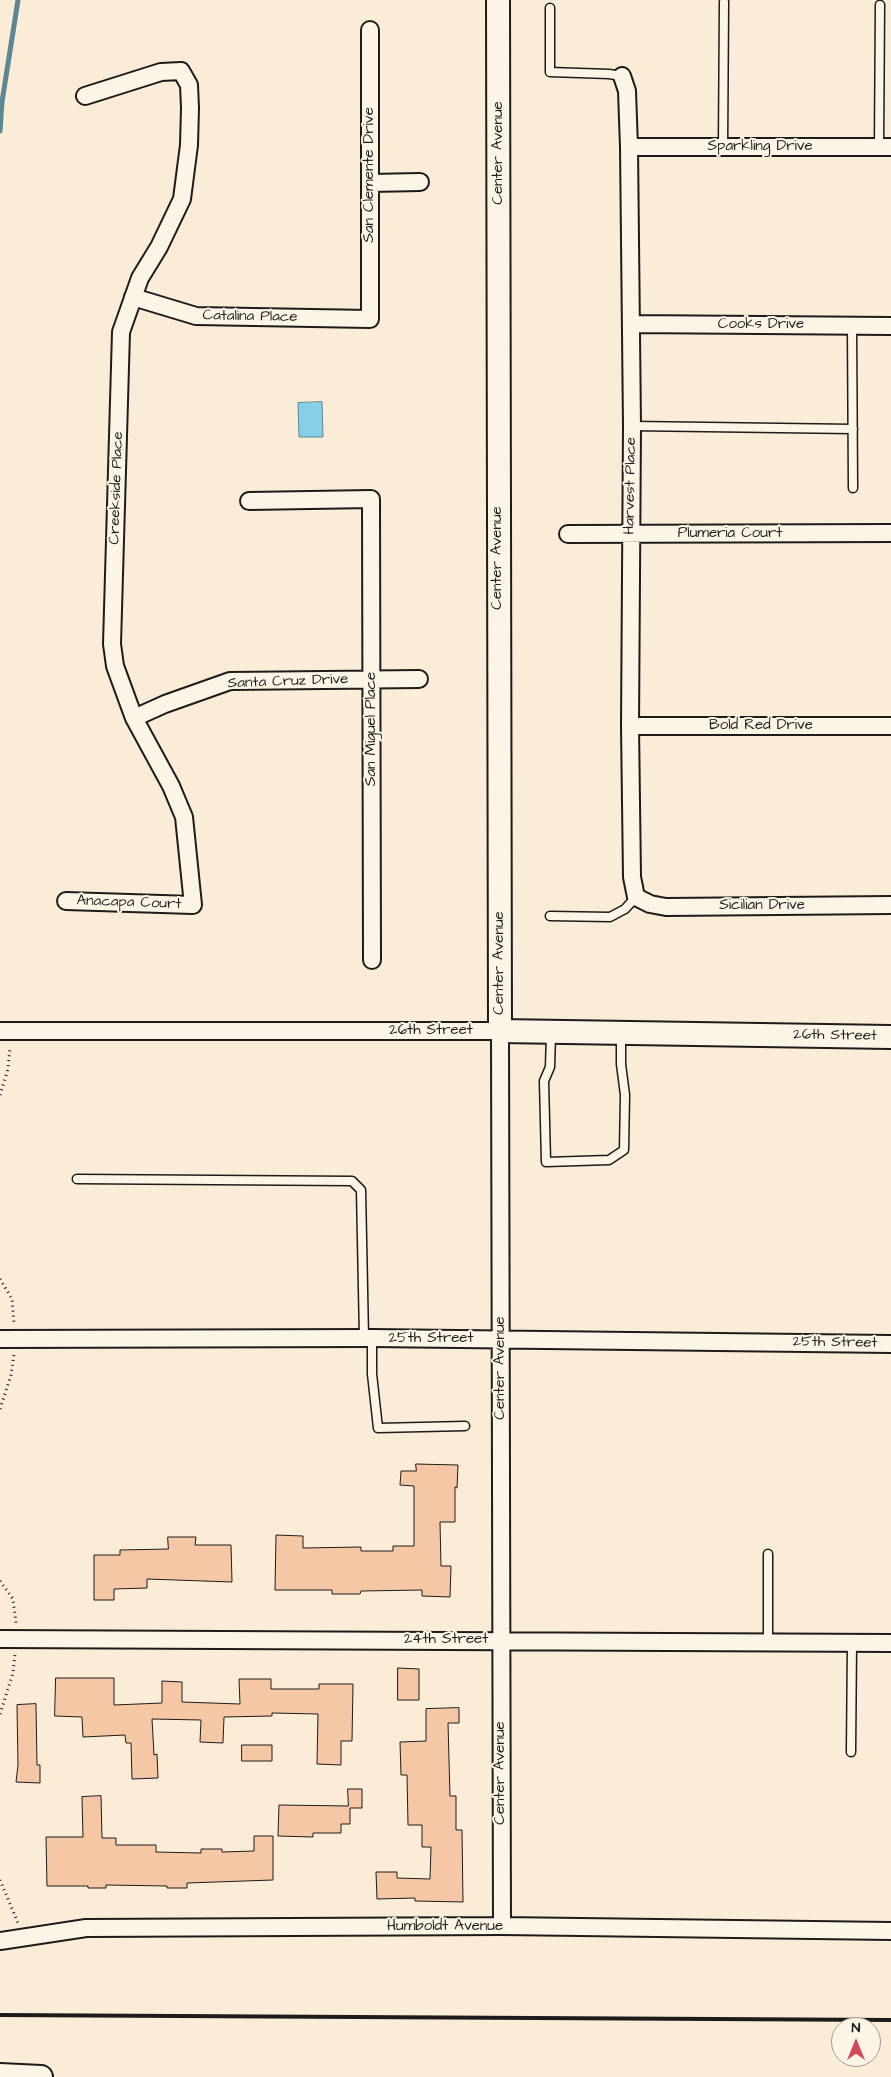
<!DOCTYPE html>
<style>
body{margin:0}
#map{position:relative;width:891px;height:2077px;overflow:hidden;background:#fbecd8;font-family:"Architects Daughter",sans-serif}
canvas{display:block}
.north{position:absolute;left:831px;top:2017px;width:50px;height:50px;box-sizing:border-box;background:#fcf5e5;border:1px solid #a29e95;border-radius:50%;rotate:0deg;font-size:14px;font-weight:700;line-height:20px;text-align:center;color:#1c1c1c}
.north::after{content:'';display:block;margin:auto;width:18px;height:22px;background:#d1495b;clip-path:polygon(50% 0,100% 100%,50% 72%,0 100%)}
</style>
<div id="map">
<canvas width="891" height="2077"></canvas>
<div class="north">N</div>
</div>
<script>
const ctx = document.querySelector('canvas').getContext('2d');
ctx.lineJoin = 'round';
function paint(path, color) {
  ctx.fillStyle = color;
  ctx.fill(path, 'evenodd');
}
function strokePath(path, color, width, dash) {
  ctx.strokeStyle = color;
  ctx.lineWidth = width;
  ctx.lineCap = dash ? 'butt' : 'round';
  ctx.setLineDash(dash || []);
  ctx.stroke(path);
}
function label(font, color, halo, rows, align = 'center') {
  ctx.font = font + ' "Architects Daughter",sans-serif';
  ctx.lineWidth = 4;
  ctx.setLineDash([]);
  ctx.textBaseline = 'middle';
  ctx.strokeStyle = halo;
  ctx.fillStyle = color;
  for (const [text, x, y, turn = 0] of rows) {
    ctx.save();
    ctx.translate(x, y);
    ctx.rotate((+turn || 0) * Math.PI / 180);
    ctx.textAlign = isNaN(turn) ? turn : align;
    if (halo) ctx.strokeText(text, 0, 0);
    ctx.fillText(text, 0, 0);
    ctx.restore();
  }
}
const water = new Path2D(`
 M 322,402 L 323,437 L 299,437 L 298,403 Z`);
paint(water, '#86d0e7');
strokePath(water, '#5c8896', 1);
strokePath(new Path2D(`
 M 0,131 L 2,102 L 18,0`), '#5c8896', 5);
const building = new Path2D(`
 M 416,1464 L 458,1465 L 457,1488 L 455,1487 L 455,1522 L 440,1522 L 441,1566 L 451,1566 L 450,1597 L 422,1596 L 422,1590 L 361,1591 L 360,1594 L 332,1594 L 332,1590 L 275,1590 L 276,1535 L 303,1536 L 303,1548 L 361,1547 L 361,1551 L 393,1551 L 393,1546 L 414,1546 L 414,1486 L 400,1485 L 401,1471 L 416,1471 Z
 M 168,1537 L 196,1537 L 195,1545 L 231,1545 L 232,1582 L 147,1579 L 147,1588 L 114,1589 L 114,1600 L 94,1600 L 94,1555 L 120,1555 L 120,1550 L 168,1549 Z
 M 398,1668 L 419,1669 L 419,1700 L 398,1700 Z
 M 56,1678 L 114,1678 L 114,1705 L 162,1703 L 162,1681 L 182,1682 L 182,1702 L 240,1704 L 239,1679 L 271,1679 L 271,1689 L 319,1689 L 319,1684 L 353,1684 L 352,1741 L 341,1741 L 341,1765 L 317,1764 L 318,1714 L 272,1713 L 272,1716 L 224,1717 L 223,1743 L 200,1742 L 201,1720 L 152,1719 L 154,1755 L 157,1754 L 158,1778 L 132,1779 L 131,1743 L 126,1743 L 125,1735 L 83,1737 L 82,1717 L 55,1716 Z
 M 36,1704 L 37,1765 L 40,1765 L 40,1783 L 16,1782 L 18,1765 L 17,1705 Z
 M 459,1708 L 459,1723 L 448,1723 L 450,1796 L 456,1796 L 456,1830 L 462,1830 L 463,1902 L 415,1901 L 415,1898 L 377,1899 L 376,1872 L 397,1872 L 397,1878 L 430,1879 L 431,1847 L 422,1847 L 422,1825 L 408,1825 L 407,1775 L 401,1775 L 400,1742 L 426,1741 L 426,1709 Z
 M 242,1745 L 272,1745 L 272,1761 L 242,1761 Z
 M 348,1789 L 362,1789 L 362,1808 L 350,1808 L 350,1824 L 341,1824 L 341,1833 L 313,1833 L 313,1837 L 278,1836 L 279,1805 L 348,1806 Z
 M 101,1796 L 102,1838 L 116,1838 L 116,1845 L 156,1845 L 156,1852 L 201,1853 L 201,1849 L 222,1849 L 222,1852 L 254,1851 L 254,1836 L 273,1836 L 273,1880 L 187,1883 L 187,1888 L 167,1888 L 167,1886 L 106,1885 L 106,1888 L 88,1888 L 88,1886 L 47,1886 L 46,1837 L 83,1837 L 82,1797 Z`);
paint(building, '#f5c7a4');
strokePath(building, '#1c1c1c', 1);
const lane = new Path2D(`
 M 550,8 L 550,72 L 609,74 L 622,76
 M 723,147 L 724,2
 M 879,147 L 880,5
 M 852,326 L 853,488
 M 632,426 L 853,429
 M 550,916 L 610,917 L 625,909 L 636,897
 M 551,1034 L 550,1067 L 544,1081 L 546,1162 L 609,1160 L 624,1150 L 625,1095 L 621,1064 L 621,1034
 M 77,1179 L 352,1181 L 361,1190 L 364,1338
 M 372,1338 L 372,1374 L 378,1428 L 465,1426
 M 768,1554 L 768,1643
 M 851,1752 L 852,1643`);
const street = new Path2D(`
 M 622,76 L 627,91 L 629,147 L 632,426 L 630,726 L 632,877 L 636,897 L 650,904 L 666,907 L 891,905
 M 629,147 L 891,147
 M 370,183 L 420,182
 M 133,297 L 196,316 L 370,319 L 370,30
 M 631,324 L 891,326
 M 249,501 L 371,499 L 372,960
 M 568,534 L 891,533
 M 134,718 L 165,704 L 230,681 L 419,679
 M 630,726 L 891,726
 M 66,901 L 193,905 L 184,817 L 171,786 L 134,718 L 115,666 L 112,644 L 121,332 L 140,278 L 159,247 L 182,199 L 189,145 L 190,108 L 189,85 L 181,71 L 161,72 L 85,96
 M 0,1031 L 500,1031 L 502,1926
 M 0,1339 L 372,1338 L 891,1344
 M 0,1639 L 891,1643
 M 0,1941 L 86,1928 L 502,1926 L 891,1931`);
const secondary = new Path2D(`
 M 498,0 L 500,1031 L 891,1037
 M 0,2075 L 41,2077`);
strokePath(lane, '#1c1c1c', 11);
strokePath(street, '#1c1c1c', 20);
strokePath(secondary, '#1c1c1c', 26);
strokePath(new Path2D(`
 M 0,1095 L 8,1069 L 10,1047
 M 0,1279 L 12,1299 L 14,1323
 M 0,1409 L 11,1375 L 14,1354
 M 0,1581 L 13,1599 L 16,1623
 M 0,1714 L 13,1673 L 15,1654
 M 0,1880 L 18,1923`), '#1c1c1c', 3, [1, 4]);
strokePath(lane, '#fcf5e5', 8);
strokePath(street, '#fcf5e5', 16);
strokePath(secondary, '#fcf5e5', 22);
strokePath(new Path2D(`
 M 0,2015 L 891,2020`), '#1c1c1c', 4);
label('15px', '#1c1c1c', '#fcf5e5', [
 ["Sparkling Drive",760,147],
 ["Center Avenue",499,153,-90],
 ["San Clemente Drive",370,175,-90],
 ["Catalina Place",250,317,1],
 ["Cooks Drive",761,325],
 ["Harvest Place",631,486,-89],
 ["Creekside Place",117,488,-88],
 ["Plumeria Court",730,534],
 ["Center Avenue",498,558,-90],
 ["Santa Cruz Drive",288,682,-2],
 ["Bold Red Drive",761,726],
 ["San Miguel Place",372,729,-90],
 ["Anacapa Court",129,903,2],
 ["Sicilian Drive",762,906],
 ["Center Avenue",500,963,-90],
 ["26th Street",431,1031],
 ["26th Street",835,1036,1],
 ["25th Street",431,1339],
 ["25th Street",835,1343,1],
 ["Center Avenue",501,1368,-90],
 ["24th Street",446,1640],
 ["Center Avenue",501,1773,-90],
 ["Humboldt Avenue",445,1927]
]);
</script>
